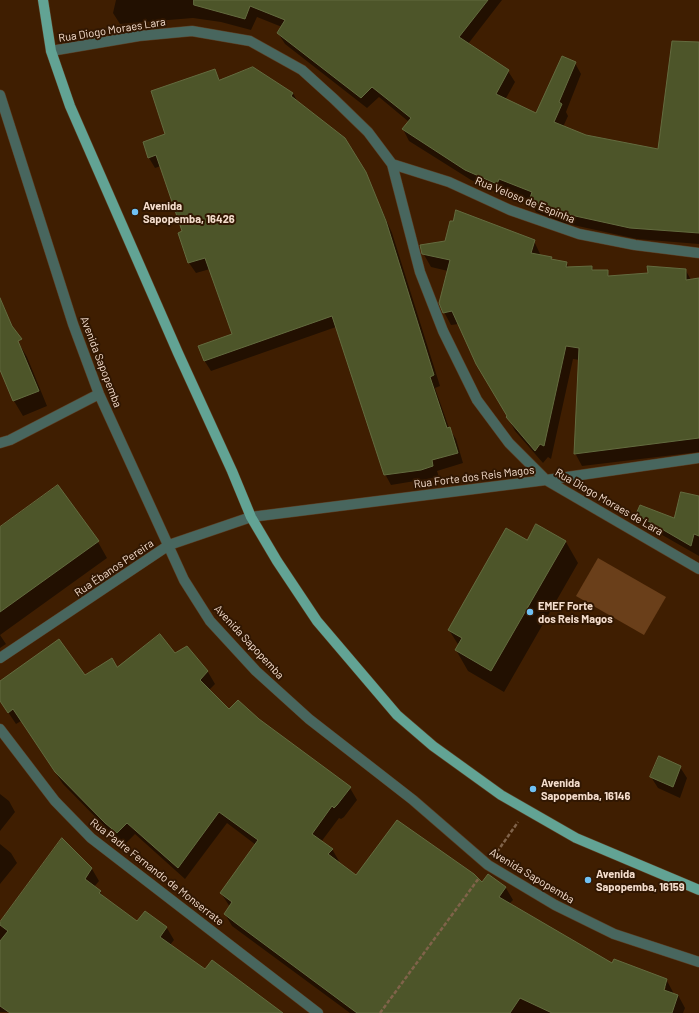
<!DOCTYPE html>
<meta charset="utf-8">
<style>
body{margin:0}
canvas{display:block;background:#3f1e01}
</style>
<canvas width="699" height="1013"></canvas>
<script>
const ctx = document.querySelector('canvas').getContext('2d');
ctx.lineJoin = 'round';
function paint(path, color) {
  ctx.fillStyle = color;
  ctx.fill(path, 'evenodd');
}
function strokePath(path, color, width, dash) {
  ctx.strokeStyle = color;
  ctx.lineWidth = width;
  ctx.lineCap = dash ? 'butt' : 'round';
  ctx.setLineDash(dash || []);
  ctx.stroke(path);
}
function label(font, color, halo, rows, align = 'center') {
  ctx.font = font + ' Barlow,sans-serif';
  ctx.lineWidth = 4;
  ctx.setLineDash([]);
  ctx.textBaseline = 'middle';
  ctx.strokeStyle = halo;
  ctx.fillStyle = color;
  for (const [text, x, y, turn = 0] of rows) {
    ctx.save();
    ctx.translate(x, y);
    ctx.rotate((+turn || 0) * Math.PI / 180);
    ctx.textAlign = isNaN(turn) ? turn : align;
    if (halo) ctx.strokeText(text, 0, 0);
    ctx.fillText(text, 0, 0);
    ctx.restore();
  }
}
paint(new Path2D(`
 M 598,558 L 666,597 L 644,635 L 576,596 Z`), '#6a3f1a');
paint(new Path2D(`
 M 116,0 L 502,0 L 468,44 L 508,71 L 515,82 L 505,100 L 536,115 L 575,63 L 581,74 L 566,112 L 568,116 L 563,127 L 585,136 L 659,150 L 699,43 L 699,244 L 637,239 L 564,223 L 536,212 L 530,200 L 506,190 L 503,195 L 471,180 L 409,141 L 403,129 L 409,122 L 379,97 L 367,108 L 285,44 L 278,33 L 282,27 L 257,17 L 251,30 L 221,22 L 193,18 L 120,24 L 113,13 Z
 M 215,70 L 220,80 L 293,93 L 297,101 L 365,172 L 392,233 L 440,386 L 435,388 L 449,428 L 456,439 L 463,463 L 437,471 L 439,477 L 391,485 L 385,474 L 336,327 L 211,371 L 204,360 L 233,334 L 210,269 L 196,273 L 189,263 L 183,232 L 161,166 L 155,168 L 149,158 Z
 M 534,241 L 541,256 L 566,263 L 569,268 L 592,267 L 594,271 L 607,271 L 610,277 L 685,269 L 691,280 L 699,279 L 699,452 L 582,466 L 575,453 L 580,360 L 573,359 L 551,459 L 548,457 L 543,463 L 515,431 L 459,324 L 451,325 L 444,312 L 448,271 L 431,267 L 423,253 Z
 M 18,342 L 27,357 L 47,406 L 23,416 L 14,401 L 0,367 L 0,349 Z
 M 699,497 L 699,556 L 643,524 L 637,514 L 674,519 Z
 M 536,525 L 566,542 L 578,563 L 504,692 L 468,671 L 456,650 L 459,646 L 449,630 L 527,541 Z
 M 0,528 L 98,542 L 107,558 L 0,635 L 6,644 L 0,648 Z
 M 186,648 L 208,672 L 215,684 L 209,690 L 229,710 L 259,720 L 350,788 L 357,800 L 344,817 L 341,819 L 339,818 L 321,842 L 332,849 L 339,861 L 338,863 L 356,876 L 482,884 L 489,876 L 506,888 L 513,900 L 509,904 L 613,965 L 666,979 L 673,992 L 673,994 L 678,995 L 685,1008 L 683,1013 L 350,1013 L 232,926 L 225,914 L 230,907 L 221,893 L 256,845 L 227,823 L 185,879 L 135,834 L 125,844 L 113,835 L 63,784 L 21,721 L 16,724 L 0,700 L 0,682 L 85,677 L 175,654 ZM 664,987 L 666,987 L 663,995 Z
 M 680,767 L 687,778 L 680,798 L 658,788 L 651,777 Z
 M 0,794 L 9,801 L 15,812 L 0,831 Z
 M 62,840 L 92,869 L 99,881 L 94,887 L 100,892 L 104,897 L 138,923 L 145,912 L 167,928 L 174,940 L 170,945 L 205,971 L 279,1013 L 0,1012 L 0,923 Z
 M 0,844 L 11,853 L 17,863 L 0,884 Z`), '#0007');
const building = new Path2D(`
 M 194,0 L 488,0 L 459,37 L 509,70 L 496,94 L 536,113 L 562,56 L 576,62 L 559,102 L 562,104 L 554,122 L 586,135 L 658,149 L 672,41 L 699,42 L 699,233 L 630,228 L 557,212 L 529,201 L 532,192 L 499,179 L 497,184 L 465,170 L 402,129 L 411,118 L 372,87 L 361,98 L 277,33 L 285,20 L 250,6 L 245,19 L 194,5 Z
 M 253,67 L 293,93 L 291,96 L 345,138 L 366,172 L 386,221 L 434,375 L 430,377 L 447,428 L 450,427 L 458,453 L 432,460 L 433,466 L 421,470 L 384,475 L 332,316 L 204,361 L 198,346 L 232,334 L 205,258 L 188,263 L 178,233 L 182,231 L 156,155 L 148,158 L 143,142 L 165,134 L 151,91 L 215,69 L 219,80 Z
 M 456,210 L 535,240 L 531,253 L 552,257 L 551,259 L 567,262 L 566,267 L 592,266 L 592,270 L 608,270 L 608,276 L 648,273 L 647,266 L 686,269 L 686,280 L 699,278 L 699,438 L 574,454 L 579,348 L 566,346 L 544,446 L 540,444 L 535,451 L 506,417 L 507,416 L 476,364 L 452,311 L 443,313 L 439,303 L 450,260 L 422,254 L 420,245 L 445,241 L 450,221 L 453,221 Z
 M 0,298 L 12,326 L 22,339 L 18,341 L 39,391 L 13,401 L 0,370 Z
 M 58,485 L 99,541 L 0,612 L 0,527 Z
 M 681,492 L 699,496 L 699,536 L 694,534 L 691,546 L 636,514 L 640,505 L 674,518 Z
 M 536,524 L 566,541 L 491,671 L 455,650 L 462,638 L 448,630 L 506,528 L 527,540 Z
 M 160,634 L 175,653 L 187,646 L 208,671 L 200,680 L 229,709 L 238,700 L 259,719 L 351,787 L 337,805 L 334,808 L 332,806 L 312,834 L 333,849 L 328,854 L 356,875 L 397,820 L 474,874 L 482,882 L 488,874 L 506,887 L 499,897 L 612,963 L 614,959 L 667,979 L 664,990 L 678,995 L 672,1013 L 552,1013 L 520,998 L 510,1013 L 357,1013 L 237,924 L 224,914 L 232,902 L 220,893 L 258,840 L 219,812 L 178,868 L 127,823 L 117,833 L 105,823 L 55,772 L 13,709 L 8,713 L 0,701 L 0,681 L 59,639 L 85,675 L 112,658 L 117,667 Z
 M 659,756 L 681,766 L 673,787 L 650,777 Z
 M 62,838 L 92,868 L 85,879 L 101,891 L 99,893 L 137,921 L 145,911 L 167,927 L 160,937 L 205,969 L 212,960 L 283,1013 L 10,1013 L 0,1006 L 0,941 L 8,931 L 0,925 L 0,922 Z`);
paint(building, '#4d5529');
strokePath(building, '#636b3f', 1);
const minor = new Path2D(`
 M 51,51 L 139,36 L 192,31 L 250,41 L 302,70 L 334,99 L 368,132 L 392,164 L 420,272 L 443,331 L 477,400 L 509,443 L 546,480 L 699,569
 M 0,95 L 73,324 L 99,394 L 184,580 L 210,621 L 256,671 L 309,719 L 413,800 L 488,865 L 555,905 L 614,934 L 699,962
 M 392,164 L 449,182 L 510,210 L 579,234 L 635,245 L 699,253
 M 0,443 L 10,440 L 99,394
 M 0,658 L 169,545 L 251,517 L 546,480 L 699,458
 M 0,729 L 55,801 L 91,838 L 318,1013`);
const major = new Path2D(`
 M 43,0 L 51,51 L 70,106 L 178,353 L 232,471 L 251,517 L 277,561 L 317,621 L 397,715 L 433,746 L 501,795 L 576,838 L 699,890`);
strokePath(minor, '#5c3d22', 11);
strokePath(major, '#5c3d22', 11);
strokePath(new Path2D(`
 M 497,852 L 518,822
 M 380,1013 L 479,878`), '#80634a', 2.5, [4, 2]);
strokePath(minor, '#48665e', 10);
strokePath(major, '#62a394', 10);
for (const [x, y, r, color] of [
 [135,212,4,"#70c1f4"],
 [530,612,4,"#70c1f4"],
 [533,789,4,"#70c1f4"],
 [588,880,4,"#70c1f4"]
]) {
  const dot = new Path2D();
  dot.arc(x, y, r, 0, 2 * Math.PI);
  ctx.fillStyle = color;
  ctx.fill(dot);
  strokePath(dot, '#311702', 1.5);
}
label('11px', '#f5dece', '#311702', [
 ["Rua Diogo Moraes Lara",112,30,-9],
 ["Rua Veloso de Espinha",525,200,22],
 ["Avenida Sapopemba",101,362,69],
 ["Rua Forte dos Reis Magos",474,477,-7],
 ["Rua Diogo Moraes de Lara",609,502,30],
 ["Rua Ébanos Pereira",114,568,-34],
 ["Avenida Sapopemba",249,642,47],
 ["Rua Padre Fernando de Monserrate",157,872,38],
 ["Avenida Sapopemba",532,876,31]
]);
label('bold 11px', '#f5dece', '#311702', [
 ["Avenida",143,206],
 ["Sapopemba, 16426",143,219],
 ["EMEF Forte",538,606],
 ["dos Reis Magos",538,619],
 ["Avenida",541,783],
 ["Sapopemba, 16146",541,796],
 ["Avenida",596,874],
 ["Sapopemba, 16159",596,887]
], 'left');
</script>
